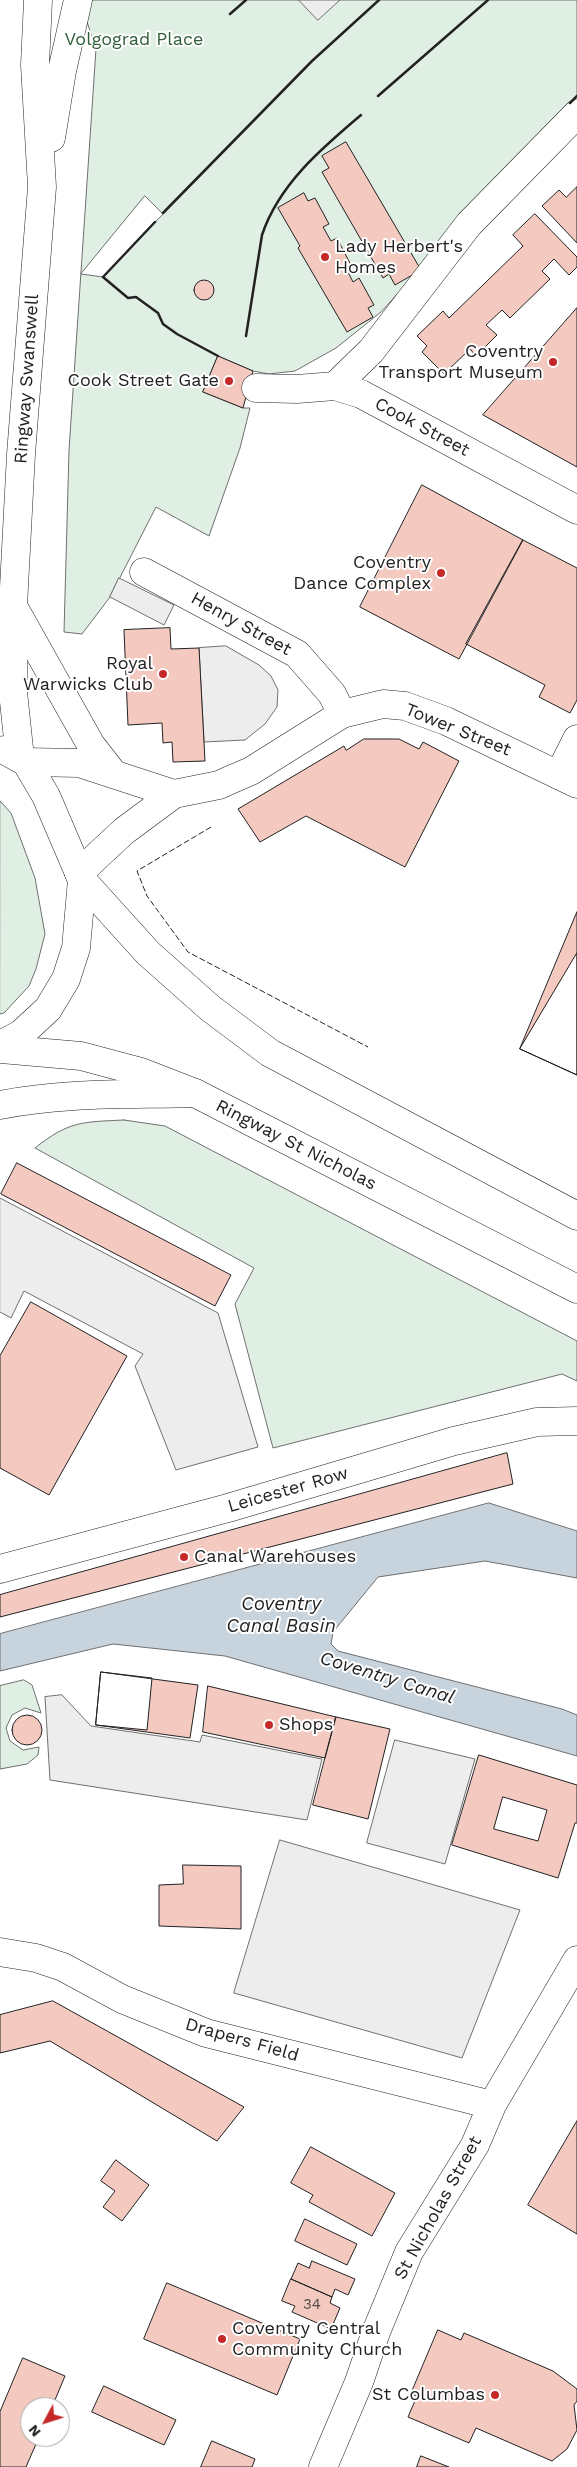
<!DOCTYPE html>
<style>
body{margin:0}
#map{position:relative;width:577px;height:2467px;overflow:hidden;background:#fff;font-family:"Work Sans",sans-serif}
canvas{display:block}
.north{position:absolute;left:20px;top:2397px;width:50px;height:50px;box-sizing:border-box;background:#fff;border:1px solid #a7a7a7;border-radius:50%;rotate:230deg;font-size:14px;font-weight:700;line-height:20px;text-align:center;color:#222}
.north::after{content:'';display:block;margin:auto;width:18px;height:22px;background:#c62828;clip-path:polygon(50% 0,100% 100%,50% 72%,0 100%)}
</style>
<div id="map">
<canvas width="577" height="2467"></canvas>
<div class="north">N</div>
</div>
<script>
const ctx = document.querySelector('canvas').getContext('2d');
ctx.lineJoin = 'round';
function paint(path, color) {
  ctx.fillStyle = color;
  ctx.fill(path, 'evenodd');
}
function strokePath(path, color, width, dash) {
  ctx.strokeStyle = color;
  ctx.lineWidth = width;
  ctx.lineCap = dash ? 'butt' : 'round';
  ctx.setLineDash(dash || []);
  ctx.stroke(path);
}
function label(font, color, halo, rows, align = 'center') {
  ctx.font = font + ' "Work Sans",sans-serif';
  ctx.lineWidth = 4;
  ctx.setLineDash([]);
  ctx.textBaseline = 'middle';
  ctx.strokeStyle = halo;
  ctx.fillStyle = color;
  for (const [text, x, y, turn = 0] of rows) {
    ctx.save();
    ctx.translate(x, y);
    ctx.rotate((+turn || 0) * Math.PI / 180);
    ctx.textAlign = isNaN(turn) ? turn : align;
    if (halo) ctx.strokeText(text, 0, 0);
    ctx.fillText(text, 0, 0);
    ctx.restore();
  }
}
const green = new Path2D(`
 M 80,0 L 577,0 L 577,96 L 381,312 L 336,348 L 295,371 L 269,374 L 253,371 L 218,356 L 203,392 L 243,408 L 250,408 L 240,448 L 209,536 L 156,507 L 110,597 L 82,634 L 64,632 L 69,450 L 96,49 ZM 145,196 L 163,214 L 103,277 L 81,274 Z
 M 0,801 L 11,813 L 35,878 L 45,934 L 36,969 L 29,986 L 4,1013 L 0,1014 Z
 M 124,1120 L 165,1126 L 577,1341 L 577,1381 L 562,1374 L 273,1448 L 235,1304 L 254,1268 L 35,1148 C 69,1121 82,1122 124,1120 Z
 M 24,1680 L 32,1685 L 41,1713 L 25,1708 L 12,1715 L 6,1728 L 10,1741 L 23,1750 L 39,1747 L 38,1755 L 27,1764 L 0,1769 L 0,1686 Z`);
paint(green, '#e0efe3');
strokePath(green, '#6f6f6f', 1);
const parking = new Path2D(`
 M 299,0 L 340,0 L 318,20 Z
 M 119,578 L 174,605 L 164,625 L 110,597 Z
 M 226,646 L 259,665 L 271,676 L 278,690 L 277,707 L 265,724 L 245,740 L 204,742 L 199,648 Z
 M 0,1198 L 218,1313 L 258,1447 L 176,1470 L 135,1366 L 143,1354 L 24,1291 L 11,1318 L 0,1312 Z
 M 62,1695 L 91,1726 L 200,1742 L 202,1735 L 322,1759 L 307,1820 L 50,1780 L 45,1697 Z
 M 395,1740 L 475,1759 L 445,1864 L 367,1843 Z
 M 280,1840 L 520,1910 L 462,2058 L 234,1993 Z`);
paint(parking, '#ededed');
strokePath(parking, '#6f6f6f', 1);
const water = new Path2D(`
 M 489,1503 L 577,1531 L 577,1578 L 485,1561 L 378,1577 L 333,1632 L 331,1644 L 338,1651 L 562,1709 L 577,1715 L 577,1756 L 225,1656 L 113,1644 L 0,1671 L 0,1634 Z`);
paint(water, '#c7d3dd');
strokePath(water, '#6f6f6f', 1);
const building = new Path2D(`
 M 346,142 L 421,270 L 395,285 L 389,274 L 383,278 L 322,172 L 329,168 L 322,156 Z
 M 577,187 L 577,243 L 542,206 L 559,190 L 566,197 Z
 M 304,193 L 308,201 L 315,198 L 329,224 L 323,227 L 331,241 L 337,238 L 352,267 L 347,270 L 353,282 L 359,278 L 374,305 L 368,308 L 373,317 L 347,332 L 298,248 L 300,246 L 278,208 Z
 M 535,214 L 577,257 L 577,267 L 569,275 L 554,259 L 542,271 L 550,279 L 510,318 L 502,310 L 486,325 L 497,335 L 476,356 L 470,349 L 444,374 L 422,352 L 427,346 L 417,336 L 443,311 L 449,318 L 523,246 L 513,235 Z
 M194 290a10 10 0 1 1 20 0a10 10 0 1 1-20 0Z
 M 577,308 L 577,467 L 483,415 Z
 M 218,356 L 253,371 L 243,408 L 203,392 Z
 M 422,485 L 523,540 L 459,659 L 360,607 Z
 M 523,540 L 577,568 L 577,700 L 570,713 L 539,697 L 545,685 L 466,644 Z
 M 170,628 L 171,649 L 199,648 L 205,761 L 173,762 L 172,742 L 163,743 L 162,723 L 128,725 L 124,630 Z
 M 364,739 L 399,739 L 419,749 L 423,742 L 459,761 L 405,867 L 306,816 L 260,842 L 238,809 L 344,746 L 346,750 Z
 M 577,912 L 577,1075 L 520,1049 Z
 M 577,953 L 577,1075 L 520,1049 Z
 M 17,1163 L 231,1275 L 215,1306 L 1,1194 Z
 M 31,1302 L 127,1356 L 49,1495 L 0,1468 L 0,1356 Z
 M 507,1453 L 513,1484 L 0,1617 L 0,1595 Z
 M 101,1672 L 198,1685 L 190,1738 L 96,1725 Z
 M 101,1672 L 152,1678 L 147,1730 L 96,1725 Z
 M 208,1686 L 336,1717 L 325,1758 L 203,1732 Z
 M12 1730a15 15 0 1 1 30 0a15 15 0 1 1-30 0Z
 M 336,1717 L 390,1729 L 368,1819 L 313,1805 Z
 M 479,1755 L 577,1785 L 577,1823 L 575,1823 L 558,1878 L 452,1845 ZM 503,1797 L 547,1810 L 538,1841 L 494,1829 Z
 M 183,1865 L 241,1866 L 241,1929 L 159,1926 L 159,1885 L 183,1884 Z
 M 53,2001 L 244,2107 L 217,2141 L 50,2041 L 0,2053 L 0,2015 Z
 M 577,2121 L 577,2234 L 528,2205 Z
 M 311,2147 L 395,2193 L 372,2236 L 309,2202 L 313,2195 L 291,2183 Z
 M 116,2160 L 149,2185 L 122,2221 L 103,2207 L 115,2191 L 101,2181 Z
 M 305,2219 L 357,2244 L 347,2265 L 295,2241 Z
 M 312,2261 L 355,2279 L 348,2295 L 335,2289 L 332,2297 L 291,2279 L 298,2263 L 309,2268 Z
 M 291,2279 L 332,2297 L 330,2303 L 340,2308 L 331,2329 L 292,2312 L 295,2306 L 282,2301 Z
 M 167,2283 L 300,2339 L 277,2395 L 144,2339 Z
 M 438,2330 L 461,2340 L 464,2333 L 553,2371 L 577,2389 L 577,2401 L 574,2405 L 577,2430 L 567,2449 L 552,2461 L 476,2428 L 469,2443 L 408,2417 L 417,2396 L 411,2394 Z
 M 23,2358 L 65,2376 L 52,2407 L 30,2407 L 30,2437 L 39,2437 L 26,2467 L 0,2467 L 0,2412 Z
 M 104,2386 L 176,2420 L 164,2445 L 92,2412 Z
 M 212,2441 L 255,2459 L 252,2467 L 201,2467 Z
 M 421,2456 L 449,2467 L 417,2467 Z`);
paint(building, '#f3c9c0');
strokePath(building, '#222', 1);
const minor = new Path2D(`
 M 335,386 L 371,351 L 469,224 L 577,114
 M 256,388 L 297,389 L 335,386 L 361,394 L 577,510
 M 144,572 L 297,654 L 332,694 L 342,714
 M 559,775 L 577,739
 M 0,1569 L 228,1508 L 454,1441 L 537,1422 L 577,1421
 M 0,1952 L 36,1958 L 63,1967 L 122,1999 L 206,2033 L 492,2105
 M 323,2467 L 359,2382 L 376,2332 L 409,2252 L 475,2145 L 492,2105 L 577,1960`);
const tertiary = new Path2D(`
 M 13,606 L 91,745 L 112,772
 M 26,762 L 79,763 L 174,794
 M 79,873 L 124,831 L 174,794 L 219,785 L 230,780 L 251,771 L 342,714 L 383,704 L 405,706 L 446,721 L 577,784`);
const secondary = new Path2D(`
 M 0,1105 C 64,1092 131,1095 195,1093`);
const trunk = new Path2D(`
 M 51,138 L 62,71 L 78,0
 M 20,758 L 13,692 L 13,606 L 21,454 L 42,187 L 35,65 L 38,0
 M 82,880 L 148,953 L 210,1008 L 270,1053 L 577,1216
 M 0,1045 L 21,1034 L 48,1009 L 66,979 L 76,948 L 82,880 L 46,796 L 26,762 L 4,750
 M 0,1049 L 81,1056 L 141,1072 L 195,1093 L 577,1289`);
strokePath(minor, '#222', 29);
strokePath(tertiary, '#222', 29);
strokePath(secondary, '#222', 29);
strokePath(trunk, '#222', 29);
strokePath(minor, '#fff', 28);
strokePath(tertiary, '#fff', 28);
strokePath(secondary, '#fff', 28);
strokePath(trunk, '#fff', 28);
strokePath(new Path2D(`
 M 211,827 L 137,871 L 147,896 L 188,952 L 368,1047`), '#222', 1, [6, 2.5]);
strokePath(new Path2D(`
 M 230,14 L 246,0
 M 378,96 L 488,0
 M 570,103 L 577,96
 M 163,213 L 312,61 L 379,0
 M 155,222 L 103,277 L 128,298 L 136,297 L 158,313 L 163,324 L 177,334 L 218,356
 M 246,336 L 262,235 C 279,184 322,148 361,115`), '#222', 2.5);
for (const [x, y, r, color] of [
 [325,257,5,"#c62828"],
 [553,362,5,"#c62828"],
 [229,381,5,"#c62828"],
 [441,573,5,"#c62828"],
 [163,674,5,"#c62828"],
 [184,1557,5,"#c62828"],
 [269,1725,5,"#c62828"],
 [222,2339,5,"#c62828"],
 [495,2395,5,"#c62828"]
]) {
  const dot = new Path2D();
  dot.arc(x, y, r, 0, 2 * Math.PI);
  ctx.fillStyle = color;
  ctx.fill(dot);
  strokePath(dot, '#fff', 2);
}
label('15px', '#564c4a', null, [
 ["34",312,2305]
]);
label('18px', '#2f5e38', '#fff', [
 ["Volgograd Place",134,40]
]);
label('18px', '#222', '#fff', [
 ["Lady Herbert's",335,247,"left"],
 ["Homes",335,268,"left"],
 ["Coventry",543,352],
 ["Transport Museum",543,373],
 ["Cook Street Gate",219,381],
 ["Coventry",431,563],
 ["Dance Complex",431,584],
 ["Royal",153,664],
 ["Warwicks Club",153,685],
 ["Canal Warehouses",194,1557,"left"],
 ["Shops",279,1725,"left"],
 ["Coventry Central",232,2329,"left"],
 ["Community Church",232,2350,"left"],
 ["St Columbas",485,2395]
], 'right');
label('18px', '#222', '#fff', [
 ["Ringway Swanswell",27,379,-86],
 ["Cook Street",422,427,28],
 ["Henry Street",241,624,29],
 ["Tower Street",458,730,22],
 ["Ringway St Nicholas",296,1145,27],
 ["Leicester Row",288,1490,-16],
 ["Drapers Field",242,2040,16],
 ["St Nicholas Street",438,2208,-61]
]);
label('italic 19px', '#222', '#fff', [
 ["Coventry",281,1604],
 ["Canal Basin",281,1626],
 ["Coventry Canal",387,1678,17]
]);
</script>
